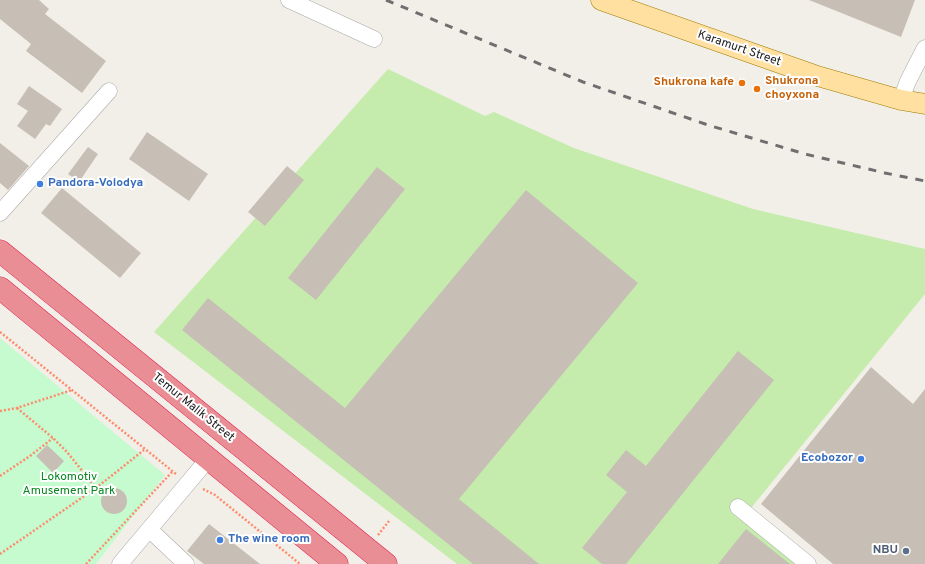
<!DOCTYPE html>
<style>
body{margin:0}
canvas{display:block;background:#f2efe8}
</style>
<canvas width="925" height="564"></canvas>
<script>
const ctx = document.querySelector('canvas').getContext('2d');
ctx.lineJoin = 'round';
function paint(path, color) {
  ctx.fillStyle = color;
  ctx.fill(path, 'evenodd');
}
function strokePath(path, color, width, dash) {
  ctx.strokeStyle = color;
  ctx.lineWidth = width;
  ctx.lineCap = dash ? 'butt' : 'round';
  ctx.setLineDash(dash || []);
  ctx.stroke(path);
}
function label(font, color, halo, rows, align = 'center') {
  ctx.font = font + ' Overpass,sans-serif';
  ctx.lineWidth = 4;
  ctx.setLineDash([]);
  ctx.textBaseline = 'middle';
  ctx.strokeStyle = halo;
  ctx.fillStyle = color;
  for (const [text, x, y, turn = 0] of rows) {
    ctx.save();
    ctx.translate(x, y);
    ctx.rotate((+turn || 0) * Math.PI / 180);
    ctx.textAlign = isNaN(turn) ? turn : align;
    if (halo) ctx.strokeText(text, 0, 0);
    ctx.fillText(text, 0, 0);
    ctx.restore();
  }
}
paint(new Path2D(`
 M 388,69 L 485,116 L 494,112 L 574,148 L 753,209 L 925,249 L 925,294 L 743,518 L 804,564 L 457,564 L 154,332 Z`), '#c5ecad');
paint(new Path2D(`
 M 0,338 L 165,475 L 96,564 L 0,564 Z`), '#c5fbcf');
paint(new Path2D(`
 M 0,0 L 39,0 L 49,9 L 45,14 L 106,61 L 82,93 L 26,51 L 31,44 L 0,19 Z
 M 809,0 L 915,0 L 901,37 Z
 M 29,86 L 62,109 L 50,126 L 46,124 L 35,139 L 17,126 L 28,111 L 17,104 Z
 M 147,132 L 208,174 L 189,201 L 129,159 Z
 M 0,143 L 29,166 L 8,190 L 0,183 Z
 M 88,147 L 98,154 L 79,182 L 68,174 Z
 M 287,166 L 304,180 L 265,226 L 248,212 Z
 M 377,167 L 405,189 L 316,300 L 288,278 Z
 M 62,188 L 141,253 L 120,278 L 41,213 Z
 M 526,190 L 638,283 L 459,499 L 539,564 L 473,564 L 182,330 L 208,298 L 345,408 Z
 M 738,351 L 774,380 L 626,564 L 602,564 L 582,548 L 627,492 L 606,475 L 626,450 L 646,466 Z
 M 871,367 L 913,404 L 925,389 L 925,564 L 833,564 L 761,504 Z
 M 47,445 L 64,461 L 53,473 L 36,456 Z
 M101 501a13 13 0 1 1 26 0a13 13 0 1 1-26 0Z
 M 209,524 L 260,564 L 204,564 L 187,551 Z
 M 746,529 L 790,564 L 718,564 Z`), '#c7bfb6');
const minor = new Path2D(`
 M 289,0 L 374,39
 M 901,100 L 908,81 L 925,48
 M 0,213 L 109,91
 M 738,507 L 808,564
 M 149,529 L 186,564
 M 120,564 L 209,458`);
const major = new Path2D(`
 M 601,0 L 814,75 L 901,100 L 925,104`);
const highway = new Path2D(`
 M 0,251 L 386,564
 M 0,288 L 337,564`);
strokePath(minor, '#a8a8a8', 17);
strokePath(major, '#9e7b00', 21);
strokePath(highway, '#e12350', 23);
strokePath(new Path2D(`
 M 0,332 L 176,474
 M 17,408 L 53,438 L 67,452 L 96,488
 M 0,411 L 17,408 L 72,390
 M 0,476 L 30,456 L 53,438
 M 203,489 L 215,495 L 300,564
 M 378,535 L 389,521
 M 0,554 L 96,488 L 144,450
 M 86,564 L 172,472`), '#fe8b6c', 2.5, [2, 2]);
strokePath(minor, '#fff', 16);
strokePath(major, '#ffe0a0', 20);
strokePath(highway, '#ea8e95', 22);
strokePath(new Path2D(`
 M 386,0 L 583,82 L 708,125 L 805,154 L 885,173 L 925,181`), '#6f6f6f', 3, [8, 8]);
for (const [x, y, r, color] of [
 [742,83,4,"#e8710a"],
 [757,89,4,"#e8710a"],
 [40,184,4,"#3f7fe0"],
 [861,459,4,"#3f7fe0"],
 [220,540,4,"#3f7fe0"],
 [906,551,4,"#5c6f8a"]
]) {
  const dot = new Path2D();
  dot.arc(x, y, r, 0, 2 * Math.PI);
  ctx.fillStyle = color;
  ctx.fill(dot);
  strokePath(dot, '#fff', 1.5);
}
label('12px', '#212121', '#fff', [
 ["Karamurt Street",739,49,19],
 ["Temur Malik Street",193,408,39]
]);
label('bold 12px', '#c56008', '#fff', [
 ["Shukrona",765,82],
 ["choyxona",765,96],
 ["Shukrona kafe",734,83,"right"]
], 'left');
label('bold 12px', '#366cbe', '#fff', [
 ["Pandora-Volodya",48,184],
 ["Ecobozor",853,459,"right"],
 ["The wine room",228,540]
], 'left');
label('12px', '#088620', '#fff', [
 ["Lokomotiv",69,478],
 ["Amusement Park",69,492]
]);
label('bold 12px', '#4e5e75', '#fff', [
 ["NBU",898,551]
], 'right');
</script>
